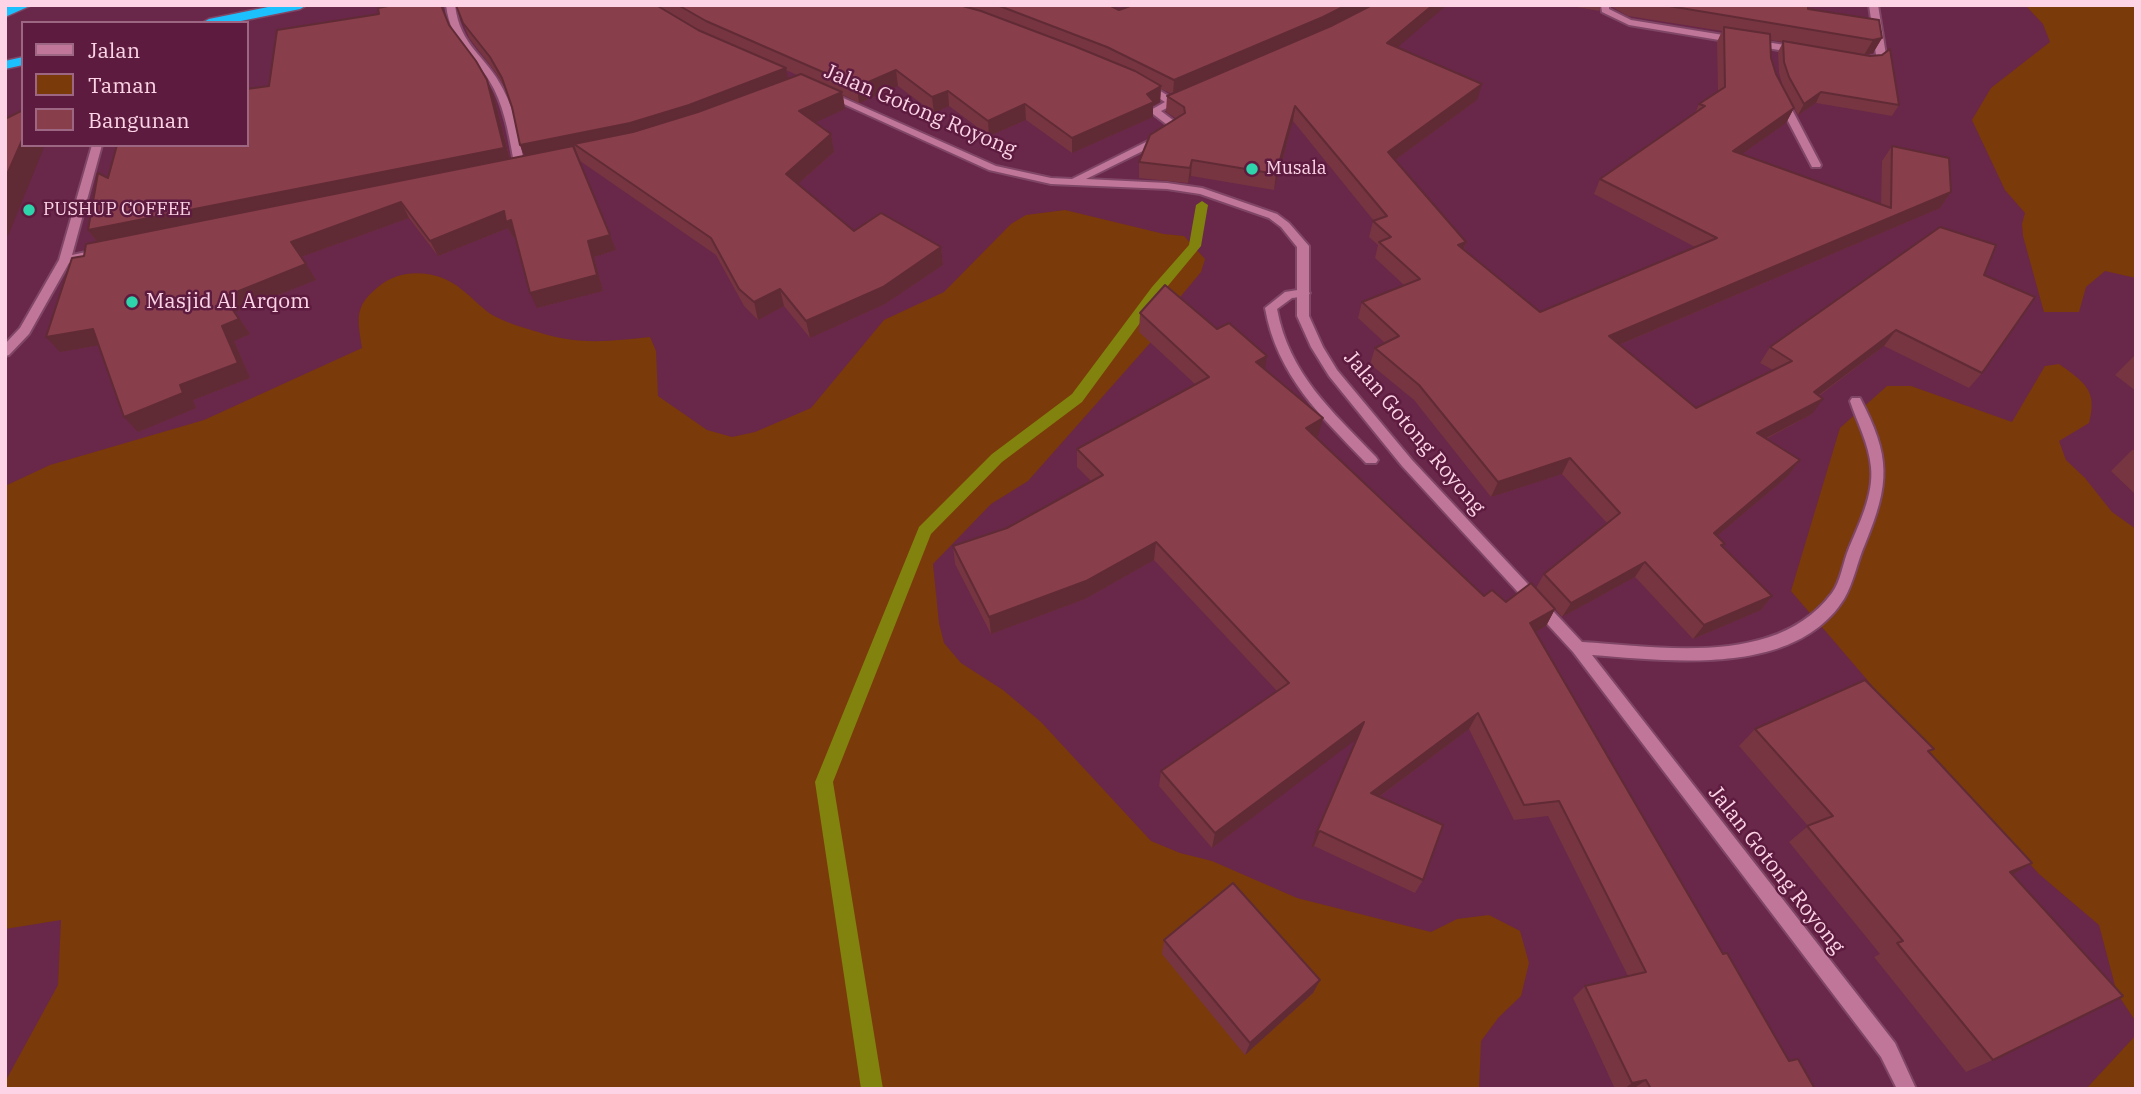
<!DOCTYPE html>
<style>
body{margin:0}
#map{position:relative;width:2141px;height:1094px;overflow:hidden;background:#692749;font-family:"IBM Plex Serif",serif}
canvas{display:block}
.frame{position:absolute;inset:0;border:7px solid #fdd4e6;pointer-events:none}
.legend{position:absolute;left:21px;top:21px;width:228px;height:126px;box-sizing:border-box;background:#5d1c3f;border:2px solid #9d6682;margin:0;padding:9px 12px;list-style:none;font-size:21px;color:#fdd4e6}
.legend li{display:flex;align-items:center;gap:14px;height:35px}
.legend b{width:35px;border:2px solid #9d6682}
</style>
<div id="map">
<canvas width="2141" height="1094"></canvas>
<div class="frame"></div>
<ul class="legend">
<li><b style="height:9px;background:#c07699"></b>Jalan</li>
<li><b style="height:19px;background:#7a3a0a"></b>Taman</li>
<li><b style="height:19px;background:#893e4c"></b>Bangunan</li>
</ul>
</div>
<script>
const ctx = document.querySelector('canvas').getContext('2d');
ctx.lineJoin = 'round';
function paint(path, color) {
  ctx.fillStyle = color;
  ctx.fill(path, 'evenodd');
}
function strokePath(path, color, width, dash) {
  ctx.strokeStyle = color;
  ctx.lineWidth = width;
  ctx.lineCap = dash ? 'butt' : 'round';
  ctx.setLineDash(dash || []);
  ctx.stroke(path);
}
function label(font, color, halo, rows, align = 'center') {
  ctx.font = font + ' "IBM Plex Serif",serif';
  ctx.lineWidth = 5;
  ctx.setLineDash([]);
  ctx.textBaseline = 'middle';
  ctx.strokeStyle = halo;
  ctx.fillStyle = color;
  for (const [text, x, y, turn = 0] of rows) {
    ctx.save();
    ctx.translate(x, y);
    ctx.rotate((+turn || 0) * Math.PI / 180);
    ctx.textAlign = isNaN(turn) ? turn : align;
    if (halo) ctx.strokeText(text, 0, 0);
    ctx.fillText(text, 0, 0);
    ctx.restore();
  }
}
paint(new Path2D(`
 M 2025,5 L 2136,5 L 2136,278 L 2105,271 L 2086,287 L 2079,312 L 2044,312 L 2023,236 L 2022,224 L 2025,213 L 2005,190 L 1972,120 L 1991,88 L 2050,42 L 2043,24 Z
 M 1065,210 L 1164,234 L 1184,236 L 1205,259 L 1201,272 L 1171,308 L 1158,334 L 1028,481 L 991,504 L 933,564 L 939,623 L 944,643 L 961,663 L 1003,690 L 1041,722 L 1151,841 L 1180,853 L 1212,861 L 1297,898 L 1431,932 L 1457,919 L 1489,915 L 1520,931 L 1529,963 L 1521,996 L 1499,1017 L 1481,1041 L 1479,1089 L 5,1089 L 5,1082 L 58,985 L 61,920 L 5,929 L 5,486 L 50,465 L 204,420 L 362,348 C 358,320 353,307 378,287 C 402,267 438,270 461,289 C 472,297 482,309 494,316 C 509,324 529,329 544,334 C 580,345 614,341 650,337 L 656,351 L 658,396 L 707,430 L 732,437 L 755,432 L 811,408 L 884,320 L 944,292 L 1011,224 L 1026,215 Z
 M 2059,364 C 2084,382 2098,390 2089,423 L 2059,441 L 2066,460 L 2085,478 L 2112,512 L 2136,529 L 2136,1022 L 2117,993 L 2099,925 L 2039,874 L 1924,746 L 1791,591 L 1840,428 L 1887,386 L 1911,386 L 2012,422 L 2045,366 Z
 M 2136,1035 L 2136,1089 L 2086,1089 Z`), '#7a3a0a');
paint(new Path2D(`
 M 1202,201 L 1208,205 L 1201,246 L 1162,293 L 1082,402 L 1002,462 L 931,534 L 833,782 L 883,1089 L 861,1089 L 815,782 L 919,527 L 992,454 L 1072,394 L 1152,287 L 1189,245 L 1196,205 Z`), '#81830e');
const lane = new Path2D(`
 M 1304,289 L 1310,293 L 1308,296 L 1292,298 L 1277,309 C 1289,374 1332,411 1376,457 L 1378,460 L 1376,463 L 1366,463 C 1321,416 1277,376 1265,308 L 1285,292 Z`);
const street = new Path2D(`
 M 446,5 L 455,5 C 460,47 486,55 503,89 C 516,113 520,141 525,168 L 524,170 L 520,171 L 515,168 C 510,142 506,113 494,89 C 477,55 451,47 446,5 Z
 M 1601,5 L 1609,5 L 1609,9 L 1631,20 L 1797,47 L 1802,50 L 1797,53 L 1629,25 L 1602,12 Z
 M 1869,5 L 1878,5 L 1886,55 L 1881,61 L 1862,63 L 1862,59 L 1876,55 Z
 M 1143,84 L 1149,84 L 1175,100 L 1175,104 L 1161,111 L 1182,127 L 1157,144 L 1086,179 L 1167,183 L 1202,188 L 1277,214 L 1289,223 L 1309,246 L 1309,316 L 1323,347 L 1337,370 L 1412,460 L 1582,642 C 1662,647 1777,667 1832,593 C 1841,581 1843,562 1849,548 C 1859,524 1874,494 1871,467 C 1869,444 1857,422 1850,401 L 1852,398 L 1860,398 C 1891,457 1890,483 1865,544 C 1857,562 1854,582 1844,599 C 1795,677 1671,661 1592,655 L 1895,1043 L 1916,1089 L 1897,1089 L 1881,1057 L 1573,652 L 1402,466 L 1329,376 L 1311,347 L 1297,316 L 1297,247 L 1281,227 L 1269,218 L 1200,194 L 1167,189 L 1051,184 L 989,170 L 824,95 L 832,93 L 996,166 L 1051,178 L 1072,179 L 1150,140 L 1170,127 L 1149,111 L 1165,102 L 1143,88 Z
 M 1782,97 L 1787,100 L 1821,165 L 1820,167 L 1812,167 L 1811,165 L 1777,100 Z
 M 92,145 L 102,145 L 72,255 L 91,251 L 97,255 L 95,258 L 69,263 L 29,334 L 9,355 L 5,356 L 5,344 L 20,328 L 59,260 Z`);
const highway = new Path2D(`
 M 12,5 L 32,5 L 5,17 L 5,8 Z
 M 278,5 L 307,5 L 300,9 L 231,23 L 202,23 L 209,19 Z
 M 23,57 L 23,65 L 5,69 L 5,61 Z`);
strokePath(lane, '#804666', 4);
strokePath(street, '#804666', 4);
strokePath(highway, '#804666', 3);
paint(lane, '#c07699');
paint(street, '#c07699');
paint(highway, '#1cc0fd');
paint(new Path2D(`
 M 456,5 L 698,30 L 702,32 L 657,5 L 1109,5 L 1119,10 L 1397,48 L 1477,100 L 1395,160 L 1466,242 L 1464,249 L 1540,312 L 1695,247 L 1594,194 L 1600,179 L 1695,113 L 1699,104 L 1718,92 L 1717,42 L 1722,31 L 1628,16 L 1612,7 L 1611,5 L 1808,5 L 1808,9 L 1882,38 L 1873,53 L 1865,55 L 1899,105 L 1892,116 L 1816,103 L 1798,115 L 1794,108 L 1786,123 L 1742,154 L 1881,205 L 1882,161 L 1892,146 L 1951,192 L 1940,208 L 1619,345 L 1696,408 L 1773,370 L 1760,363 L 1770,347 L 1984,275 L 1982,373 L 1969,388 L 1884,346 L 1819,396 L 1812,414 L 1766,439 L 1800,460 L 1788,476 L 1717,536 L 1723,546 L 1772,596 L 1761,610 L 1693,639 L 1635,577 L 1562,617 L 1555,609 L 1546,626 L 1535,632 L 1723,954 L 1789,1061 L 1815,1089 L 1615,1089 L 1573,998 L 1585,986 L 1628,976 L 1548,816 L 1514,820 L 1469,729 L 1379,797 L 1423,880 L 1415,893 L 1314,846 L 1311,849 L 1357,738 L 1212,848 L 1159,786 L 1161,771 L 1277,691 L 1154,560 L 1085,599 L 991,634 L 955,564 L 953,546 L 1007,528 L 1092,482 L 1077,467 L 1077,449 L 1195,384 L 1139,332 L 1140,313 L 1265,370 L 1318,436 L 1316,438 L 1484,596 L 1506,602 L 1536,588 L 1544,574 L 1607,523 L 1562,474 L 1491,497 L 1414,400 L 1370,364 L 1375,348 L 1385,343 L 1358,318 L 1362,302 L 1404,285 L 1375,258 L 1378,245 L 1369,237 L 1373,221 L 1374,221 L 1293,121 L 1274,190 L 1191,176 L 1188,183 L 1139,178 L 1139,162 L 1177,119 L 1166,112 L 1167,96 L 1172,94 L 1161,89 L 1160,102 L 1153,106 L 1153,117 L 1072,153 L 1026,120 L 989,136 L 949,106 L 934,113 L 898,86 L 859,103 L 843,95 L 845,109 L 815,122 L 831,134 L 834,152 L 798,184 L 854,231 L 941,247 L 943,265 L 885,304 L 810,338 L 784,306 L 758,320 L 744,306 L 716,255 L 580,161 L 576,151 L 575,151 L 616,250 L 594,257 L 603,291 L 537,308 L 516,237 L 513,237 L 508,228 L 438,256 L 409,218 L 301,257 L 316,280 L 235,312 L 250,334 L 234,341 L 250,378 L 193,400 L 196,408 L 138,432 L 99,345 L 60,352 L 84,256 L 97,242 L 88,230 L 108,178 L 450,27 L 494,96 L 510,159 L 524,156 L 520,145 L 512,107 L 506,89 L 496,73 L 469,38 ZM 1770,40 L 1783,42 L 1778,52 L 1779,73 L 1783,87 L 1776,74 L 1771,58 ZM 786,70 L 797,75 L 788,79 Z
 M 1565,5 L 1601,5 L 1599,11 Z
 M 2136,354 L 2136,391 L 2115,375 Z
 M 2132,450 L 2136,450 L 2136,495 L 2111,471 Z
 M 1755,729 L 1929,752 L 2032,863 L 2012,875 L 1993,1060 L 1966,1072 L 1874,957 L 1880,954 L 1789,842 L 1808,826 L 1739,746 Z
 M 1164,940 L 1320,980 L 1313,993 L 1245,1055 L 1162,954 Z`), '#763541');
paint(new Path2D(`
 M 1347,5 L 1375,5 L 1320,33 L 1173,95 L 1174,80 Z
 M 1433,5 L 1447,5 L 1384,59 L 1387,43 Z
 M 1882,38 L 1873,53 L 1864,55 L 1873,40 Z
 M 786,68 L 789,84 L 693,121 L 574,144 L 576,151 L 526,161 L 520,145 Z
 M 896,70 L 898,86 L 859,103 L 857,87 Z
 M 487,80 L 494,96 L 511,164 L 101,247 L 88,230 Z
 M 1482,84 L 1477,100 L 1384,168 L 1388,152 Z
 M 1161,86 L 1160,102 L 1153,106 L 1153,117 L 1072,153 L 1072,138 Z
 M 948,91 L 949,106 L 934,113 L 932,97 Z
 M 842,92 L 845,109 L 803,128 L 799,111 Z
 M 1821,92 L 1816,103 L 1798,115 L 1804,104 Z
 M 1025,104 L 1026,120 L 989,136 L 988,121 Z
 M 1295,106 L 1293,121 L 1274,190 L 1276,174 Z
 M 1794,108 L 1786,123 L 1725,166 L 1733,151 Z
 M 831,134 L 834,152 L 790,191 L 786,174 Z
 M 23,138 L 23,145 L 45,145 L 8,236 L 5,232 L 5,179 Z
 M 1192,160 L 1191,176 L 1188,183 L 1190,168 Z
 M 1951,192 L 1940,208 L 1602,352 L 1609,336 Z
 M 401,202 L 409,218 L 301,257 L 291,242 Z
 M 504,211 L 511,220 L 518,236 L 513,237 L 508,228 L 438,256 L 430,241 Z
 M 610,235 L 616,250 L 594,257 L 603,291 L 537,308 L 530,293 L 588,241 Z
 M 1466,242 L 1461,257 L 1458,245 Z
 M 941,247 L 943,265 L 885,304 L 810,338 L 806,321 Z
 M 306,264 L 316,280 L 235,312 L 250,334 L 234,341 L 250,378 L 193,400 L 196,408 L 138,432 L 124,417 L 180,385 L 222,326 L 224,297 Z
 M 780,289 L 784,306 L 758,320 L 754,302 Z
 M 93,329 L 106,344 L 60,352 L 46,337 Z
 M 1896,330 L 1884,346 L 1803,407 L 1814,392 Z
 M 1267,356 L 1264,375 L 1256,362 Z
 M 1823,399 L 1812,414 L 1747,448 L 1757,433 Z
 M 1323,418 L 1318,436 L 1301,446 L 1306,428 Z
 M 1570,458 L 1562,474 L 1491,497 L 1498,482 Z
 M 1800,460 L 1788,476 L 1704,547 L 1714,533 Z
 M 1156,542 L 1154,560 L 1085,599 L 991,634 L 989,617 Z
 M 1645,562 L 1635,577 L 1562,617 L 1571,603 Z
 M 1772,596 L 1761,610 L 1693,639 L 1704,625 Z
 M 1555,609 L 1546,626 L 1521,640 L 1530,623 Z
 M 1478,713 L 1469,729 L 1364,808 L 1371,793 Z
 M 1364,722 L 1358,738 L 1212,848 L 1215,833 Z
 M 1320,831 L 1314,846 L 1311,849 L 1316,834 Z
 M 2032,863 L 2007,878 L 2010,872 Z
 M 1320,980 L 1313,993 L 1245,1055 L 1250,1043 Z
 M 1646,1080 L 1633,1089 L 1624,1089 L 1632,1083 Z`), '#602b35');
const building = new Path2D(`
 M 393,5 L 441,5 L 449,25 L 476,61 L 487,80 L 504,148 L 88,230 L 98,173 L 108,178 L 117,145 L 247,145 L 247,89 L 269,86 L 277,30 L 379,14 L 378,8 Z
 M 456,5 L 656,5 L 698,30 L 786,68 L 689,105 L 630,123 L 520,145 L 512,107 L 502,78 L 490,57 L 463,23 Z
 M 678,5 L 959,5 L 981,11 L 1074,46 L 1135,71 L 1161,86 L 1147,94 L 1154,102 L 1072,138 L 1025,104 L 988,121 L 948,91 L 932,97 L 896,70 L 857,87 L 706,21 Z
 M 997,5 L 1109,5 L 1119,10 L 1133,5 L 1347,5 L 1323,17 L 1174,80 L 1107,47 Z
 M 1372,5 L 1433,5 L 1387,43 L 1482,84 L 1388,152 L 1466,242 L 1458,245 L 1540,312 L 1717,238 L 1600,179 L 1705,106 L 1699,104 L 1725,87 L 1724,27 L 1770,34 L 1771,58 L 1776,74 L 1794,108 L 1733,151 L 1891,208 L 1892,146 L 1949,158 L 1951,192 L 1609,336 L 1696,408 L 1792,361 L 1770,347 L 1940,227 L 1996,245 L 1984,275 L 2035,297 L 1982,373 L 1896,330 L 1814,392 L 1823,399 L 1757,433 L 1800,460 L 1714,533 L 1725,544 L 1721,545 L 1772,596 L 1704,625 L 1645,562 L 1571,603 L 1544,574 L 1620,513 L 1570,458 L 1498,482 L 1419,385 L 1375,348 L 1399,336 L 1362,302 L 1420,279 L 1379,242 L 1391,237 L 1373,221 L 1387,216 L 1295,106 L 1276,174 L 1192,160 L 1190,168 L 1139,162 L 1150,135 L 1185,113 L 1184,107 L 1167,96 L 1331,26 Z
 M 1663,5 L 1808,5 L 1808,9 L 1879,20 L 1882,38 L 1873,40 Z
 M 1783,41 L 1870,56 L 1882,55 L 1890,49 L 1899,105 L 1821,92 L 1804,104 L 1789,77 L 1784,62 Z
 M 801,74 L 842,92 L 799,111 L 831,134 L 786,174 L 854,231 L 881,213 L 941,247 L 883,287 L 806,321 L 780,289 L 754,302 L 739,289 L 711,238 L 574,144 L 633,132 L 698,112 Z
 M 23,110 L 23,138 L 5,179 L 5,119 Z
 M 573,146 L 610,235 L 588,241 L 597,275 L 530,293 L 511,220 L 506,222 L 504,211 L 430,241 L 401,202 L 291,242 L 306,264 L 224,297 L 239,319 L 222,326 L 238,363 L 180,385 L 183,393 L 124,417 L 93,329 L 46,337 L 72,258 L 84,256 L 86,244 Z
 M 1165,285 L 1217,329 L 1229,323 L 1267,356 L 1256,362 L 1323,418 L 1306,428 L 1484,596 L 1492,590 L 1506,602 L 1531,583 L 1555,609 L 1530,623 L 1723,954 L 1727,953 L 1789,1061 L 1798,1059 L 1815,1089 L 1651,1089 L 1646,1080 L 1632,1083 L 1585,986 L 1646,972 L 1559,801 L 1524,805 L 1478,713 L 1371,793 L 1443,825 L 1423,880 L 1320,831 L 1316,834 L 1364,722 L 1215,833 L 1161,771 L 1289,683 L 1156,542 L 1086,581 L 989,617 L 953,546 L 1007,528 L 1103,475 L 1077,449 L 1209,377 L 1140,313 Z
 M 1865,680 L 1934,749 L 1928,751 L 2032,863 L 2010,872 L 2123,996 L 1993,1060 L 1897,943 L 1903,941 L 1807,826 L 1833,816 L 1755,729 Z
 M 1233,883 L 1320,980 L 1250,1043 L 1164,940 Z`);
paint(building, '#893e4c');
strokePath(building, '#602b35', 2);
for (const [x, y, r, color] of [
 [1252,169,7,"#2ed4ab"],
 [29,210,7,"#2ed4ab"],
 [132,302,7,"#2ed4ab"]
]) {
  const dot = new Path2D();
  dot.arc(x, y, r, 0, 2 * Math.PI);
  ctx.fillStyle = color;
  ctx.fill(dot);
  strokePath(dot, '#5d1c3f', 2.5);
}
label('18px', '#fdd4e6', '#5d1c3f', [
 ["Musala",1266,169],
 ["PUSHUP COFFEE",43,210]
], 'left');
label('21px', '#fdd4e6', '#5d1c3f', [
 ["Jalan Gotong Royong",920,111,23],
 ["Jalan Gotong Royong",1414,433,50],
 ["Jalan Gotong Royong",1776,870,52]
]);
label('21px', '#fdd4e6', '#5d1c3f', [
 ["Masjid Al Arqom",146,302]
], 'left');
</script>
